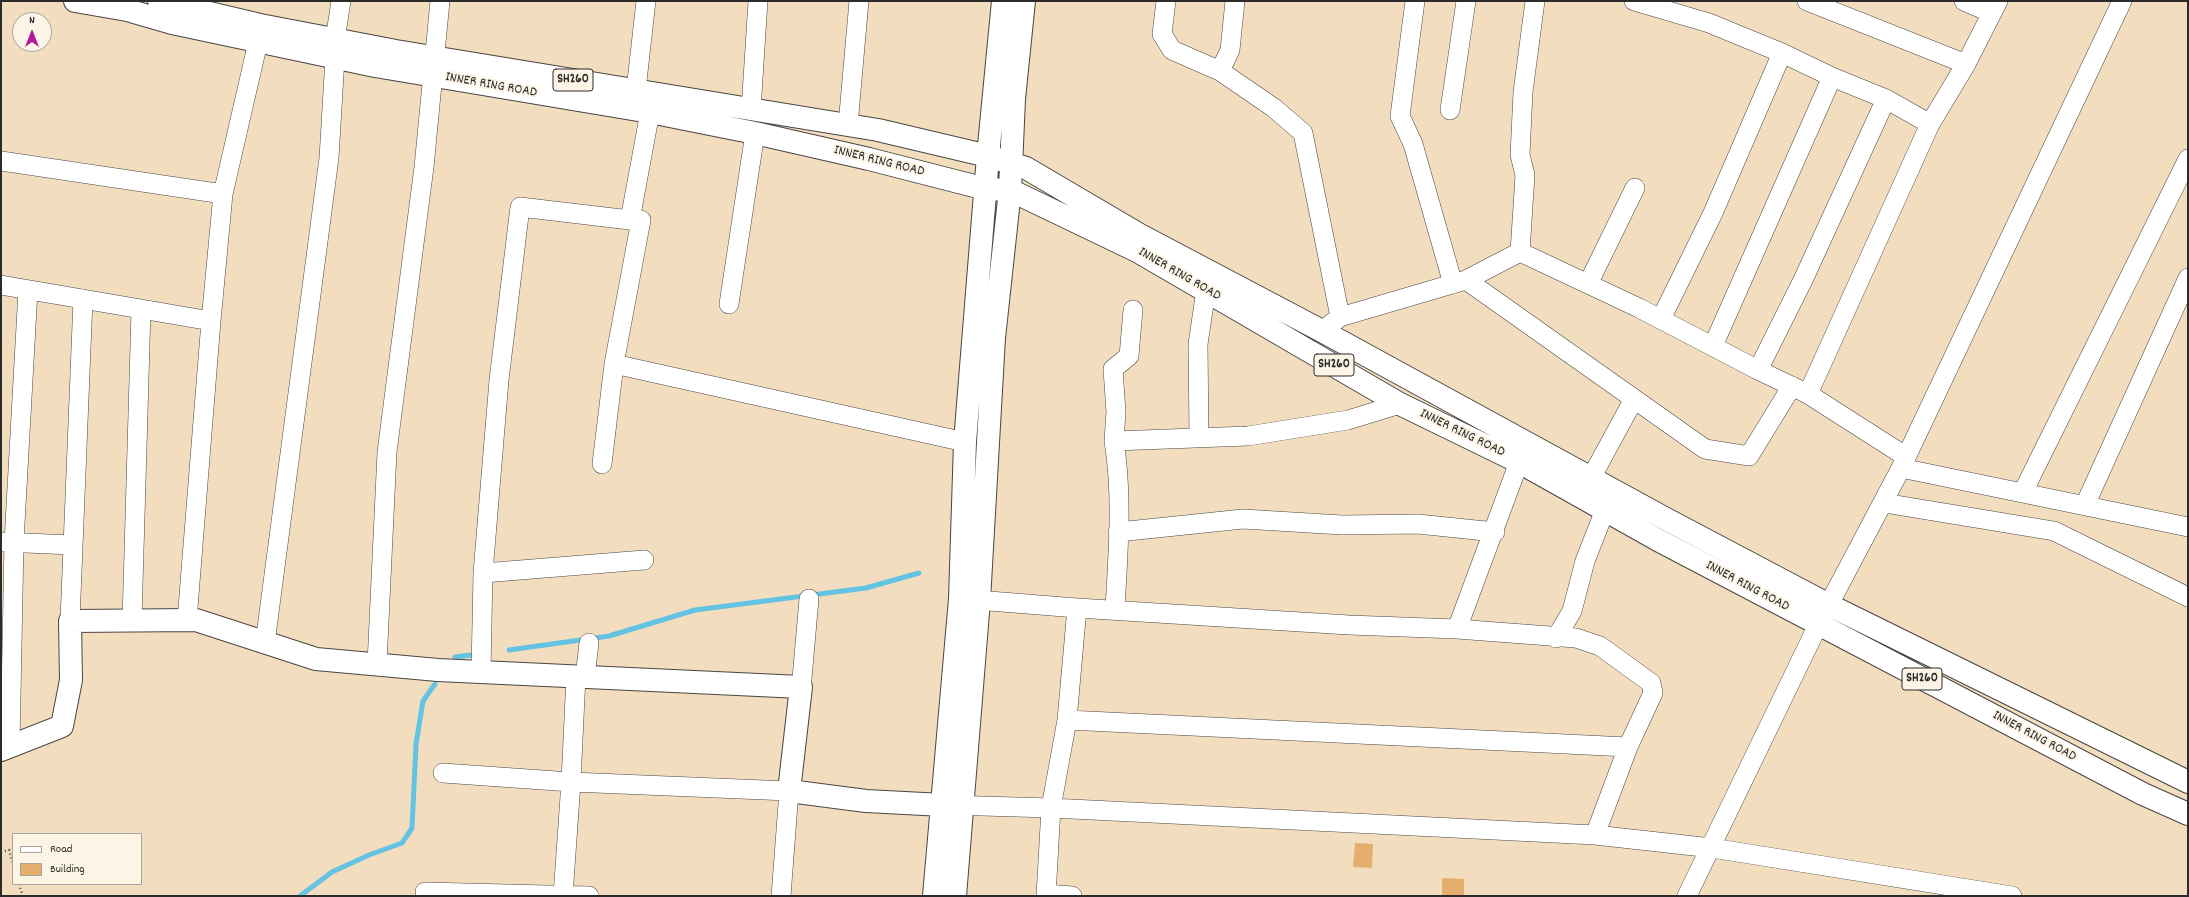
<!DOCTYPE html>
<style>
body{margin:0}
#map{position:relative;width:2189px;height:897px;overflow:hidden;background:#f3ddbf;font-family:Dekko,sans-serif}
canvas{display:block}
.frame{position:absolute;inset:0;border:2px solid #2b2b2b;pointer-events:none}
.legend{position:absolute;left:12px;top:833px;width:130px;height:52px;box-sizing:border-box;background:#fcf5e5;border:1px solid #a8a49b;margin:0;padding:5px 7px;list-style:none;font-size:12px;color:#2b2b2b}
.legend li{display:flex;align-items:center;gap:8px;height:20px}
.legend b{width:20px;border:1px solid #a8a49b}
.north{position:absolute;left:12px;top:12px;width:40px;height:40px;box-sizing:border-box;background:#fcf5e5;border:1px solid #a8a49b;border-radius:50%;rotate:0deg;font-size:11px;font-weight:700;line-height:16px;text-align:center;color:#2b2b2b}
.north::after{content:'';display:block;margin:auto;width:14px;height:18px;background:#b5179e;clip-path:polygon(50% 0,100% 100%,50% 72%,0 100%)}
</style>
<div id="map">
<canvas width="2189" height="897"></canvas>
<div class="frame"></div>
<ul class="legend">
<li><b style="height:5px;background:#fff"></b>Road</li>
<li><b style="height:11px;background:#e4af6c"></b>Building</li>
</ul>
<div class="north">N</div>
</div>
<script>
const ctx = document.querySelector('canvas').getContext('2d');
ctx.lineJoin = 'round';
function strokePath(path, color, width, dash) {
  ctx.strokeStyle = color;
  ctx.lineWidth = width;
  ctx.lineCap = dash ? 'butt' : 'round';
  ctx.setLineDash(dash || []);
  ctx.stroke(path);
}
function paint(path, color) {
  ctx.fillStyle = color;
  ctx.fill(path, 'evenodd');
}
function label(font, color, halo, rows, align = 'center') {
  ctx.font = font + ' Dekko,sans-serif';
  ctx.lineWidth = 4;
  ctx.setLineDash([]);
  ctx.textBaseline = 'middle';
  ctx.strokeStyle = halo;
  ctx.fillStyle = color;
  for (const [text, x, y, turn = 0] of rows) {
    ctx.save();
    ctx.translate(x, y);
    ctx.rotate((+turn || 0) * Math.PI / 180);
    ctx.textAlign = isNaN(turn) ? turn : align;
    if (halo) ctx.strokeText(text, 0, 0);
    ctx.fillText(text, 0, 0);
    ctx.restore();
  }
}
strokePath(new Path2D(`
 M 509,650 L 609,636 L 695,610 L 866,588 L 919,573
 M 455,657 L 478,654
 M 300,896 L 332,872 L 369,855 L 402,843 L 412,828 L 416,744 L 423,701 L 435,684`), '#64c3e2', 5);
paint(new Path2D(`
 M 1355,843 L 1373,844 L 1372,868 L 1353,867 Z
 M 1442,878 L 1464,879 L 1464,896 L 1442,896 Z`), '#e4af6c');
const street = new Path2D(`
 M 1166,1 L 1162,34 L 1172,50 L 1220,71 L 1274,108 L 1303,133 L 1340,317
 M 1415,1 L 1400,116 L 1413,144 L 1453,284
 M 1634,1 L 1709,23 L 1782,53 L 1832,77 L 1886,99 L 1930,124
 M 1807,1 L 1966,64
 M 1964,1 L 1992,13
 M 335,40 L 341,1
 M 1220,71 L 1230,50 L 1235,1
 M 636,90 L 646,1
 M 751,110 L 758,1
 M 1450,110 L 1466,1
 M 848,125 L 859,1
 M 1,161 L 223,194 L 258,42
 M 1520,252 L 1525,175 L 1520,155 L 1523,92 L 1535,1
 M 1466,280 L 1705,449 L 1749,456 L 1792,386
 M 1588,284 L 1635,188
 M 1,285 L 211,321 L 223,194
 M 729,304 L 755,133
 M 1661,319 L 1713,213 L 1782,53
 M 1322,331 L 1340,317 L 1466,280 L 1520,252 L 1639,308 L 1758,370 L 1808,394 L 1905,456
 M 1713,346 L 1832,77
 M 614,364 L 641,220 L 630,220
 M 1758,370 L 1803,280 L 1886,99
 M 1808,394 L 1930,124 L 1966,64 L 1998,1
 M 1199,438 L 1198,344 L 1206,290
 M 1114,441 L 1116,412 L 1113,369 L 1129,356 L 1133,310
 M 602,464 L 614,364 L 965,442
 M 1901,468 L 2188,527
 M 1591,478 L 1634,399
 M 2023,492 L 2188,159
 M 1884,503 L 2054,531 L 2188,597
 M 2085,505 L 2188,278
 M 1118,532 L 1243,519 L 1342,525 L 1418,524 L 1495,532
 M 2,542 L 73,545
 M 483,573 L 644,560
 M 964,599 L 1077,608 L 1349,625 L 1457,629 L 1576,638 L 1600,646 L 1651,683 L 1653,693 L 1628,747 L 1067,720
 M 1115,609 C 1118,553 1123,497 1114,441 L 1248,436 L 1348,420 L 1400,404
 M 132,620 L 141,310
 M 187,620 L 211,321
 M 70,621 L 83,299
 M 1457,629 L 1519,462
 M 1556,638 L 1572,611 L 1585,561 L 1605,510
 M 265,643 L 329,158 L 335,58
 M 377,664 L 387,452 L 424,167 L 440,1
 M 481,672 L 483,573 L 499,380 L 520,207 L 630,220 L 650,112
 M 576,676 L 571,782 L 789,791 L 781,896
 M 585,677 L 589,643
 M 801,690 L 809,599
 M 10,747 L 14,542 L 28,290
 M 443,773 L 571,782 L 563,896
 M 947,805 L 1051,808 L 1595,835 L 1712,848 L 2012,896
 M 1595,835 L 1628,747
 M 425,892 L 589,896
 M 1046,894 L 1072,896
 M 1046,896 L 1051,808 L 1067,720 L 1077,608
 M 1687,896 L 1818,625 L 1901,468 L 2122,1`);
const secondary = new Path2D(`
 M 1,750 L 62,726 L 71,680 L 70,621 L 196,620 L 316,659 L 438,670 L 801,687 L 789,791 L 866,801 L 943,805
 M 934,896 L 960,599 L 965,442 L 988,156 L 1003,1
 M 955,896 L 979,600 L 994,338 L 1010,190 L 1014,99 L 1024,1`);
const highway = new Path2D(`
 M 75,1 L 127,10 L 172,23 L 375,66 L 650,112 L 755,133 L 869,159 L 986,189 L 1010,190 L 1137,251 L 1400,404 L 1519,462 L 1658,540 L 2143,794 L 2188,814
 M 159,1 L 260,25 L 396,51 L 878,130 L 988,156 L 1026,168 L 1140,235 L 1322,331 L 1666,519 L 1829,605 L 2188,782`);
strokePath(street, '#494641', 20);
strokePath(secondary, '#494641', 24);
strokePath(highway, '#494641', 24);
strokePath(new Path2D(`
 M 1,852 L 9,850 L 13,864
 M 19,884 L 23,896`), '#494641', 2.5, [1, 3]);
strokePath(street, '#fff', 19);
strokePath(secondary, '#fff', 22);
strokePath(highway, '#fff', 22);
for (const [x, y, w] of [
 [573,80,40],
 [1334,365,40],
 [1922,679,40]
]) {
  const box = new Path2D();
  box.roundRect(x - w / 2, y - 11, w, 22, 3);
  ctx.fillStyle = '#fcf5e5';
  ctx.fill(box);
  strokePath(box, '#2b2b2b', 1);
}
label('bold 13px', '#2b2b2b', null, [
 ["SH260",573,80],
 ["SH260",1334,365],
 ["SH260",1922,679]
]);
label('14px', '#2b2b2b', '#fcf5e5', [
 ["INNER RING ROAD",491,86,10],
 ["INNER RING ROAD",879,162,14],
 ["INNER RING ROAD",1179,275,30],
 ["INNER RING ROAD",1462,434,26],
 ["INNER RING ROAD",1747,587,28],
 ["INNER RING ROAD",2034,737,28]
]);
</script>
